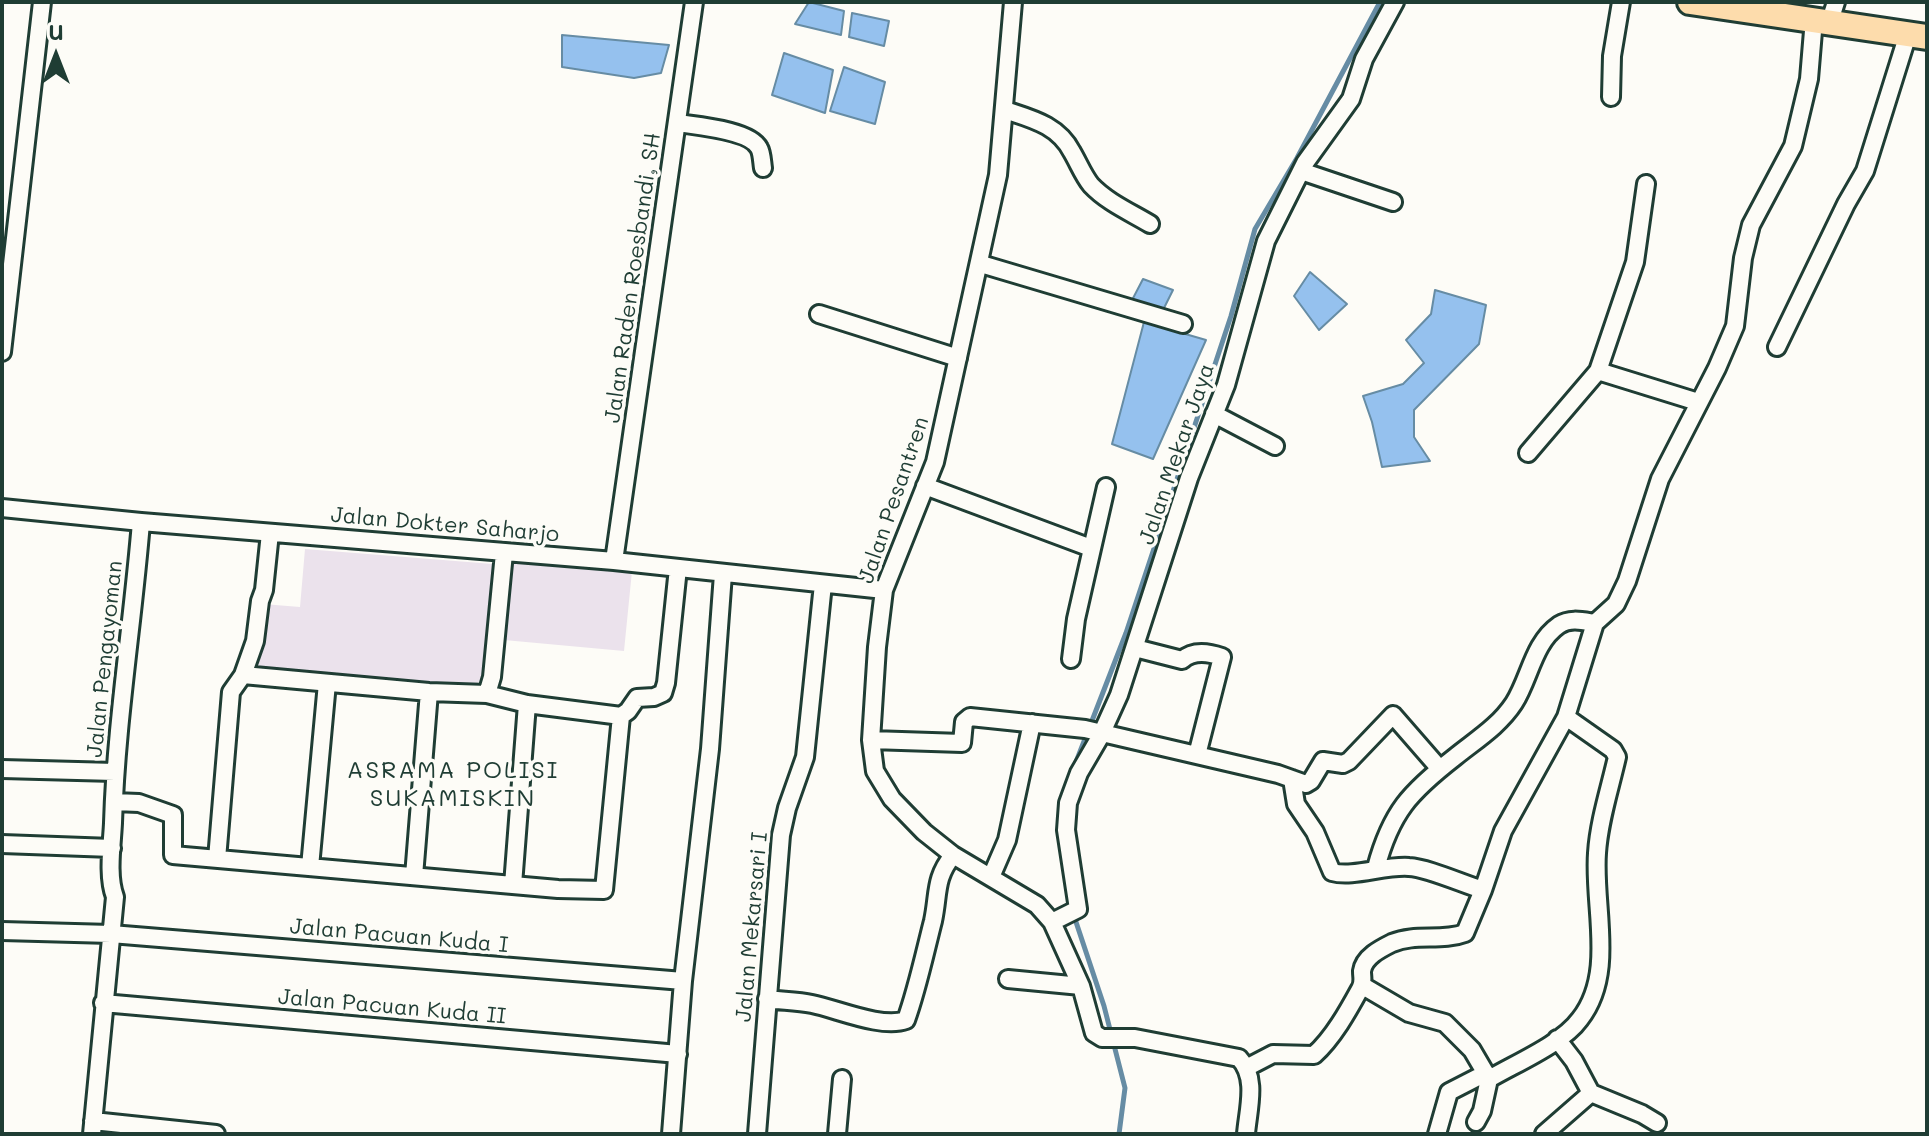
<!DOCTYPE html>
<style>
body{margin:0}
#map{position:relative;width:1929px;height:1136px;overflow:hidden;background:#fdfcf7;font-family:Mali,sans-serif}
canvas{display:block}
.frame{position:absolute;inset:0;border:4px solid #1f3d34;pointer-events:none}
.north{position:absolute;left:16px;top:16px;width:80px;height:80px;-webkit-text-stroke:6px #fdfcf7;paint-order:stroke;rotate:0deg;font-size:22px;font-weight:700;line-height:32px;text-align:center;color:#1f3d34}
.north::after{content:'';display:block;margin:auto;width:28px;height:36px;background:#1f3d34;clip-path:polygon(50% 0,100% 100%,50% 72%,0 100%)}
</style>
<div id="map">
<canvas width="1929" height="1136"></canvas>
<div class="frame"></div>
<div class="north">U</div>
</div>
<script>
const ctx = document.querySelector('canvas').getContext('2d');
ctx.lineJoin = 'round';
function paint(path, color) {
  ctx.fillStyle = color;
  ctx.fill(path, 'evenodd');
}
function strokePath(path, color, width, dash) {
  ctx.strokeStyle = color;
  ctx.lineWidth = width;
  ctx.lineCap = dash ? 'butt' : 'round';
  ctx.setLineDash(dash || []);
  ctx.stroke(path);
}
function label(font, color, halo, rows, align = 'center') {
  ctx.font = font + ' Mali,sans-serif';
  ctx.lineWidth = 7;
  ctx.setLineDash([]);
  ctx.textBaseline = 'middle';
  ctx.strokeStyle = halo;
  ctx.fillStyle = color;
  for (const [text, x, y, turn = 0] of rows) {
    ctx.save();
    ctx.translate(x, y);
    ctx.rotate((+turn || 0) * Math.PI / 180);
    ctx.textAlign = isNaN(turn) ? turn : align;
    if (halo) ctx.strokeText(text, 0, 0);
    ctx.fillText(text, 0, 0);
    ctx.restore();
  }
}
paint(new Path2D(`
 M 305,549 L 493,564 L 485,673 L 482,680 L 472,686 L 256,666 L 263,604 L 300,607 Z
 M 511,561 L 632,571 L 624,651 L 504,640 Z`), '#ebe2ec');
const water = new Path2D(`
 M 809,2 L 844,11 L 841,35 L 795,24 Z
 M 852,13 L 889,21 L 884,46 L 849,37 Z
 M 562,35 L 669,45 L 661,73 L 634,78 L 562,67 Z
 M 784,53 L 833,70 L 825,113 L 772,95 Z
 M 844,67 L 885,82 L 875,124 L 830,111 Z
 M 1310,272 L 1347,304 L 1319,330 L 1294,296 Z
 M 1143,279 L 1173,290 L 1162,312 L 1130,304 Z
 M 1435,290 L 1486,305 L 1479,344 L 1414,410 L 1414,437 L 1430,461 L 1382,467 L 1372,422 L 1363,396 L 1403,384 L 1424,363 L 1406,340 L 1431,314 Z
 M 1144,322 L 1206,340 L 1153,459 L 1112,444 Z`);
paint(water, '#95c1ee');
strokePath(water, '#668ca4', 2);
strokePath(new Path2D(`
 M 1064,793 L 1126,633 L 1231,316 L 1255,229 L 1297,158 L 1380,2
 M 1074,916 L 1104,1006 L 1125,1088 L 1119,1134`), '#668ca4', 5);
const minor = new Path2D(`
 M 1013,2 L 998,175 L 935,462 L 884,590 L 877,647 L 871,740 L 875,771 L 892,799 L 924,832 L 953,855 L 1037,905 L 1052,922 L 1081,986 L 1094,1033 L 1102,1038 L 1135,1038 L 1239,1058 C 1258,1078 1248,1109 1246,1134
 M 1830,21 L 1836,2
 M 1611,97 L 1612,56 L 1621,2
 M 1005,110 C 1032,119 1058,125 1072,152 C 1079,164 1083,175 1091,185 C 1107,202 1130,212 1150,224
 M 678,123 C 697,126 750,130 759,148 C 762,153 762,162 763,168
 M 1301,171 L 1393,202
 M 981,264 L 1183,324
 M 819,314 L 958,358
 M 1777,347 L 1846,204 L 1865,171 L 1908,34
 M 2,352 L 42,2
 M 1598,371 L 1635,262 L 1646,184
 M 1214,414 L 1275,446
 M 1528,453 L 1598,371 L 1698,402
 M 925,486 L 1091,548
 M 2,508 L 141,522 L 614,561 L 884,590
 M 614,561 L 694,2
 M 1135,648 L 1182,660 C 1193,650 1208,652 1222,657 L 1197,755
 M 1071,659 L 1076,619 L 1106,487
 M 243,675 L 429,692 L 487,694 L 527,704 L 621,716
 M 487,694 L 492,677 L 504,553
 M 871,740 L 962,743 L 964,722 L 970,717 L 1085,729 L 1278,774 L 1306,784 L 1311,781 L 1323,761 L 1343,764 L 1349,761 L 1393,715 L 1440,769
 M 2,769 L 115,772
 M 1292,779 L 1296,804 L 1315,832 L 1332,872 C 1353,878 1385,865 1409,867 C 1428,868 1463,884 1483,890 L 1503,831 L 1566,717
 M 114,802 L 139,803 L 173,815 L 173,855 L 558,889 L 604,890 L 621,716 L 628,711 L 637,698 L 654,697 L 663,693 L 666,683 L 678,568
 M 2,844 L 112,848
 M 217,859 L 231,692 L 243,675 L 255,641 L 260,601 L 264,590 L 270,533
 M 310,867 L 327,683
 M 1376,868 C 1391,812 1410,792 1455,757 C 1476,740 1499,726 1514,703 C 1530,678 1533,643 1559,625 C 1570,618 1582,621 1595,623 L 1616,604 L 1627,581 L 1660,479 L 1717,368 L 1735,326 L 1743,258 L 1751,225 L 1793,146 L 1809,79 L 1814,19
 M 414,876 L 429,692
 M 991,877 L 1007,840 L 1032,723
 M 513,885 L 527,704
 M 1052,922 L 1078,909 L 1066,830 L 1068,803 L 1079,773 L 1100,737 L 1119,695 L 1189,478 L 1226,385 L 1266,241 L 1305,163 L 1351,99 L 1364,59 L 1395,2
 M 2,931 L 111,934 L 683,981
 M 1008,979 L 1081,986
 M 1363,986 L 1409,1013 L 1445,1023 L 1472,1050 L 1489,1079 L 1482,1111 L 1476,1122
 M 767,999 C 781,1001 797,1001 812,1004 C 837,1009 882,1029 906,1020 C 917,990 925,952 933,921 C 939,893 934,879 953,855
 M 103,1003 L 678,1054
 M 1557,1039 L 1574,1061 L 1591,1093 L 1642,1114 L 1657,1123
 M 1248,1067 L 1273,1054 L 1314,1055 C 1333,1038 1348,1011 1360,989 C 1364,983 1362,978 1362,971 C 1364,957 1380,949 1392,943 C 1416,933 1441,942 1465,933 L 1483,890
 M 1489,1079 C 1516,1063 1562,1044 1580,1019 C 1616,973 1593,907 1597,853 C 1599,821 1610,788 1617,757 L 1613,750 L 1566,717 L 1595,623
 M 93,1121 L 216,1134
 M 92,1134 L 115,897 C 107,876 112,845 113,823 C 116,722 133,622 141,522
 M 671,1134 L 683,981 L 710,749 L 723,574
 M 757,1134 L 781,835 L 787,808 L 805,757 L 823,584
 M 837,1134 L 842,1079
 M 1437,1134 L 1449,1092 L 1486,1073
 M 1544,1134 L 1591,1093`);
const highway = new Path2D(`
 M 1690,2 L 1927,37`);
strokePath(minor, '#1f3d34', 22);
strokePath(highway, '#1f3d34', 30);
strokePath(minor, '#fdfcf7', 16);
strokePath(highway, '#fddcac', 24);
label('22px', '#1f3d34', '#fdfcf7', [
 ["Jalan Raden Roesbandi, SH",633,278,-82],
 ["Jalan Mekar Jaya",1177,454,-71],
 ["Jalan Pesantren",894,500,-71],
 ["Jalan Dokter Saharjo",445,525,5],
 ["Jalan Pengayoman",105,659,-84],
 ["Jalan Mekarsari I",752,927,-85],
 ["Jalan Pacuan Kuda I",399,936,5],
 ["Jalan Pacuan Kuda II",392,1007,5]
]);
ctx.letterSpacing = '2px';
label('24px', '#1f3d34', '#fdfcf7', [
 ["ASRAMA POLISI",453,771],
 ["SUKAMISKIN",453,799]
]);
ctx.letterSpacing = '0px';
</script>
